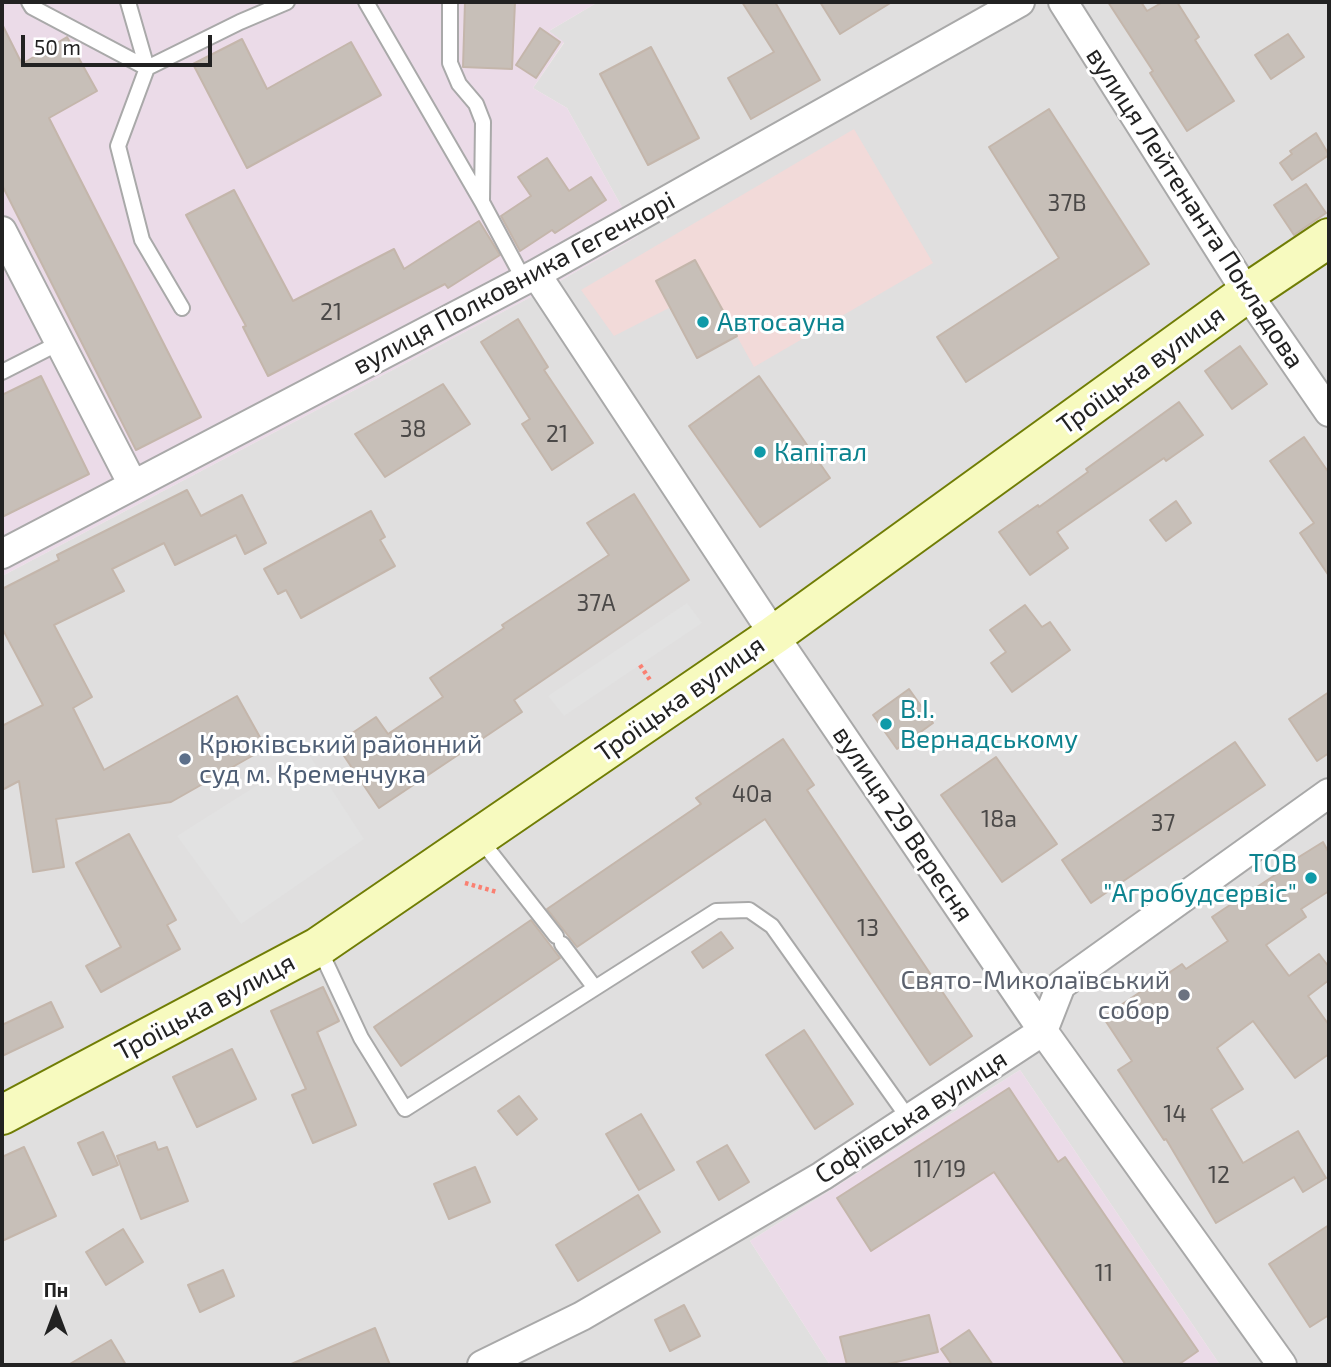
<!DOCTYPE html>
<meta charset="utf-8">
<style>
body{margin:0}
#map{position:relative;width:1331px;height:1367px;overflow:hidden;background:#f2efe9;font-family:"Exo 2",sans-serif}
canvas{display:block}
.frame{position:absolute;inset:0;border:4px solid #222;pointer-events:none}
.north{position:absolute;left:21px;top:1276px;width:70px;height:70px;-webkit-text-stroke:5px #fff;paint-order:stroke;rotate:0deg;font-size:19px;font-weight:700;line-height:28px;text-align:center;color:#222}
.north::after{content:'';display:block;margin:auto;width:24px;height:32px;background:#222;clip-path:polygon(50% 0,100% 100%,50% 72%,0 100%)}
.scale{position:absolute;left:21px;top:35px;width:191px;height:32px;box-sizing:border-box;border:4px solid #222;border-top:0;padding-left:9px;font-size:21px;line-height:24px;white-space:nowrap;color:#222;-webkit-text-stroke:5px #fff;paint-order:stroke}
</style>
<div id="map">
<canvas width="1331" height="1367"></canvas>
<div class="frame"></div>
<div class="north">Пн</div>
<div class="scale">50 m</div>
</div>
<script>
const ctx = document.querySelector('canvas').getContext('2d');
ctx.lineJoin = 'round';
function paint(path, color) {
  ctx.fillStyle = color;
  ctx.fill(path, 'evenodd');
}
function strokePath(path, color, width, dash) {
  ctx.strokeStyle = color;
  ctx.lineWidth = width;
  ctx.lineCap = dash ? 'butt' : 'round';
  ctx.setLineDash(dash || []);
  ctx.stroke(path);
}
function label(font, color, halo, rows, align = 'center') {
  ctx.font = font + ' "Exo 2",sans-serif';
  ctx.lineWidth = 6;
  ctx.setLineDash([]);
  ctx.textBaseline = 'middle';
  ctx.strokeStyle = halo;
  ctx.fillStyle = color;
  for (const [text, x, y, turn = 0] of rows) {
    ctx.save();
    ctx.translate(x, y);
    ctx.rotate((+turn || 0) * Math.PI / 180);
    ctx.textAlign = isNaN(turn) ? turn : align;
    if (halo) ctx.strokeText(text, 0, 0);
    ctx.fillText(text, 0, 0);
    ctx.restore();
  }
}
paint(new Path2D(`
 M 598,2 L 1329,2 L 1329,1365 L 1220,1365 L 1020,1070 L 750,1241 L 830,1365 L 2,1365 L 2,576 L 546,289 L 638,236 L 567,108 L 533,88 L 564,43 L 549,31 Z`), '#e0dfdf');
paint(new Path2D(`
 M 854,129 L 933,263 L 754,367 L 695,261 L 656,281 L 669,308 L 614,336 L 581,290 Z`), '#f2dad9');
paint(new Path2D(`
 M 2,2 L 598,2 L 549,31 L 564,42 L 533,88 L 567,108 L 638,236 L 546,289 L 2,576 Z
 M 1020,1070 L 1220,1365 L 830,1365 L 750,1241 Z`), '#ebdbe8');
paint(new Path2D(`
 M 687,603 L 702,623 L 564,716 L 548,696 Z
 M 308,753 L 364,839 L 241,924 L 177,836 Z`), '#e2e2e2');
const building = new Path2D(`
 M 465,2 L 515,2 L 512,69 L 463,67 Z
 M 742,2 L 775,2 L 820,80 L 751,119 L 728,78 L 774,52 Z
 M 820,2 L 892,2 L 840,34 Z
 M 1108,2 L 1141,2 L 1147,11 L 1163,2 L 1177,2 L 1199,37 L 1195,40 L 1234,101 L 1187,131 L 1150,73 L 1153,71 Z
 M 2,24 L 22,64 L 67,37 L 97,91 L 49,118 L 201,417 L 136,450 L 2,185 Z
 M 540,28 L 560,42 L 536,78 L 516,65 Z
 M 1288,34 L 1304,57 L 1271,79 L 1255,55 Z
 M 242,39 L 267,89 L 351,42 L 381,95 L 247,168 L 193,64 Z
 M 651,47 L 699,138 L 648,165 L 600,74 Z
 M 1049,109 L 1149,264 L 966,382 L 937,337 L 1059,258 L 989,147 Z
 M 1316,133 L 1329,155 L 1292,180 L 1280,163 L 1292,154 L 1290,151 Z
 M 547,158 L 569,191 L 591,177 L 606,200 L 555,233 L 552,230 L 520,251 L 501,216 L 531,196 L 518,177 Z
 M 1306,184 L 1326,213 L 1294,235 L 1274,205 Z
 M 234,190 L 293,301 L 394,249 L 404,269 L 479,221 L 500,255 L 448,288 L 445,284 L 268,376 L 243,327 L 246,326 L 186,215 Z
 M 695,260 L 737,336 L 697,358 L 656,281 Z
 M 518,319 L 548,367 L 544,370 L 593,443 L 552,470 L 522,424 L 530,419 L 481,342 Z
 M 1240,346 L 1267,384 L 1232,409 L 1205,371 Z
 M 41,376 L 89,474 L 2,517 L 2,395 Z
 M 759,376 L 830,478 L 760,527 L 689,426 Z
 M 443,384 L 470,424 L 385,477 L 355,434 Z
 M 1179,402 L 1203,435 L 1166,461 L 1164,458 L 1057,532 L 1068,548 L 1030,575 L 999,532 L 1038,505 L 1039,507 L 1088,472 L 1086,469 Z
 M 1304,437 L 1329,473 L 1329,576 L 1300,533 L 1314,523 L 1270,461 Z
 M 187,490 L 201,516 L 242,495 L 266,543 L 245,554 L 236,535 L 175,565 L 164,543 L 112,569 L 124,591 L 54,625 L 92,697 L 73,708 L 104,770 L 237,696 L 266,748 L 171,802 L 56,819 L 64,867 L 33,872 L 19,781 L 2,790 L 2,726 L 43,705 L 2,628 L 2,589 L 59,560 L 57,555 Z
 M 634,494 L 689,580 L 514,700 L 522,712 L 379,808 L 336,744 L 376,717 L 388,734 L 443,697 L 430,678 L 504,628 L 502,625 L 609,555 L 587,523 Z
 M 1176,501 L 1191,523 L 1166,541 L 1150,520 Z
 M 371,511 L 385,537 L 380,540 L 395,566 L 301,618 L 286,590 L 278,594 L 264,569 Z
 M 1025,605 L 1042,627 L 1050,622 L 1070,650 L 1012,692 L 991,663 L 1006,652 L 990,630 Z
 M 909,689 L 933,723 L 897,749 L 873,715 Z
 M 1329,692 L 1329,753 L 1317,761 L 1289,719 Z
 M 783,739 L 814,785 L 807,790 L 972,1036 L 930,1065 L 765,819 L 577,947 L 547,909 L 701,804 L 696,798 Z
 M 1235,742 L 1265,785 L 1091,903 L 1062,860 Z
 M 996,757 L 1057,844 L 1002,882 L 941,795 Z
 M 129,834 L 176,920 L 167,925 L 180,949 L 101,992 L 86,966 L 121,947 L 76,863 Z
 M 1323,842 L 1329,853 L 1329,891 L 1301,909 L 1306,917 L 1266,945 L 1289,976 L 1319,954 L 1329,967 L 1329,980 L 1308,996 L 1329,1025 L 1329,1054 L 1295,1078 L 1253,1021 L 1217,1048 L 1243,1089 L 1211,1109 L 1243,1163 L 1298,1131 L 1326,1178 L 1303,1192 L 1294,1177 L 1216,1223 L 1166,1139 L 1164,1140 L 1118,1070 L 1132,1061 L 1103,1017 L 1182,964 L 1186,969 L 1228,941 L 1212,917 L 1287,867 L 1286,865 Z
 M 531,920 L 560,958 L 401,1066 L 374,1027 Z
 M 721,932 L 733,948 L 703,968 L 692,952 Z
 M 323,987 L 339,1021 L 317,1032 L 356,1125 L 313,1143 L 292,1095 L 306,1089 L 271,1011 Z
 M 51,1002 L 63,1027 L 2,1056 L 2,1025 Z
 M 804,1030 L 853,1104 L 815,1129 L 766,1055 Z
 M 232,1049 L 256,1099 L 197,1127 L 173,1077 Z
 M 1009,1088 L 1058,1162 L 1065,1157 L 1198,1351 L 1178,1365 L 1126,1365 L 994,1172 L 871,1251 L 837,1198 Z
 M 519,1096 L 537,1119 L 517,1135 L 498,1111 Z
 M 641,1114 L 674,1170 L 639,1190 L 606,1134 Z
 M 103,1132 L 118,1165 L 93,1175 L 78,1143 Z
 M 155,1142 L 158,1150 L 167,1147 L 188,1201 L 141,1219 L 117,1156 Z
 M 727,1145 L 749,1182 L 719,1200 L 697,1162 Z
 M 24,1147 L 56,1216 L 2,1241 L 2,1157 Z
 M 475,1167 L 490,1202 L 449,1219 L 434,1184 Z
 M 638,1195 L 660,1232 L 578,1281 L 556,1245 Z
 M 1329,1225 L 1329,1315 L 1310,1327 L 1269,1264 Z
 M 123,1229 L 143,1262 L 106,1285 L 86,1252 Z
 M 223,1270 L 234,1296 L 200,1312 L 188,1285 Z
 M 684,1305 L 700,1336 L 670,1351 L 655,1320 Z
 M 929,1315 L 938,1352 L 884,1365 L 847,1365 L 840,1337 Z
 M 375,1328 L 390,1365 L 289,1365 Z
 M 969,1330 L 993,1365 L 952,1365 L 941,1349 Z
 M 111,1340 L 126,1365 L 68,1365 Z`);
paint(building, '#c7bfb8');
strokePath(building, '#c4b6ab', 2);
const service = new Path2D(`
 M 29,2 L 32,7 L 147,68
 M 128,2 L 147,68
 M 366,2 L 482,202 L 524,280
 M 450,2 L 450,63 L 459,84 L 476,104 L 483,122 L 482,201
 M 182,308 L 142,240 L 118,146 L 147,68 L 240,22 L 287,2
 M 2,372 L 59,343
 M 480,839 L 556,936
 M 562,944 L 595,988
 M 319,948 L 361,1038 L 405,1109 L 716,911 L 749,910 L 772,926 L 909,1119`);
const minor = new Path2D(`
 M 1063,2 L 1247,293 L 1329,412
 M 2,231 L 133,485
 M 536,274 L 786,653 L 1043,1031 L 1282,1365
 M 2,554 L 536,274 L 1020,2
 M 482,1365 L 582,1316 L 822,1176 L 1043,1031 L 1061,985 L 1329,793`);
const secondary = new Path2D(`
 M 2,1115 L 318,947 L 774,635 L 1247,293 L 1329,238`);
strokePath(service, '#a9a9a9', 18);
strokePath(minor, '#a9a9a9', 32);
strokePath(secondary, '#707d05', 42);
strokePath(new Path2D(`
 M 640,665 L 650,680
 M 465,883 L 497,892`), '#fa8072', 4.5, [3.5, 3.5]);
strokePath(service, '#fff', 14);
strokePath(minor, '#fff', 28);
strokePath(secondary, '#f7fabf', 38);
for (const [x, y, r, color] of [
 [703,322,7,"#0f9aa8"],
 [760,452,7,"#0f9aa8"],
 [886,724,7,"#0f9aa8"],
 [185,759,7,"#5c6f8a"],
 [1311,878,7,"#0f9aa8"],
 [1184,995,7,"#6b7280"]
]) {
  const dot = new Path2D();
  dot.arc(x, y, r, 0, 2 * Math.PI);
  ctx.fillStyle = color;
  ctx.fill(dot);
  strokePath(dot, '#fff', 2.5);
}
label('23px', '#4b4948', null, [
 ["37В",1067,203],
 ["21",331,312],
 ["38",413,429],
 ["21",557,434],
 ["37А",596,603],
 ["40а",752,794],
 ["18а",999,819],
 ["37",1163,823],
 ["13",868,928],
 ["14",1175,1114],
 ["11/19",940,1169],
 ["12",1219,1175],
 ["11",1104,1273]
]);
label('26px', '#222', '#fff', [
 ["вулиця Лейтенанта Покладова",1195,208,57],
 ["вулиця Полковника Гегечкорі",514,283,-28],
 ["Троїцька вулиця",1141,370,-36],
 ["Троїцька вулиця",680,699,-35],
 ["вулиця 29 Вересня",903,824,56],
 ["Троїцька вулиця",205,1007,-28],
 ["Софіївська вулиця",911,1117,-33]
]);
label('26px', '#0d838f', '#fff', [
 ["Автосауна",717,322],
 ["Капітал",774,452],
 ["В.І.",900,709],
 ["Вернадському",900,739],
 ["ТОВ",1297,863,"right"],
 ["\"Агробудсервіс\"",1297,893,"right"]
], 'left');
label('26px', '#4e5e75', '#fff', [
 ["Крюківський районний",199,744],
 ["суд м. Кременчука",199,774]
], 'left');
label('26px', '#5b616d', '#fff', [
 ["Свято-Миколаївський",1170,980],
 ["собор",1170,1010]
], 'right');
</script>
